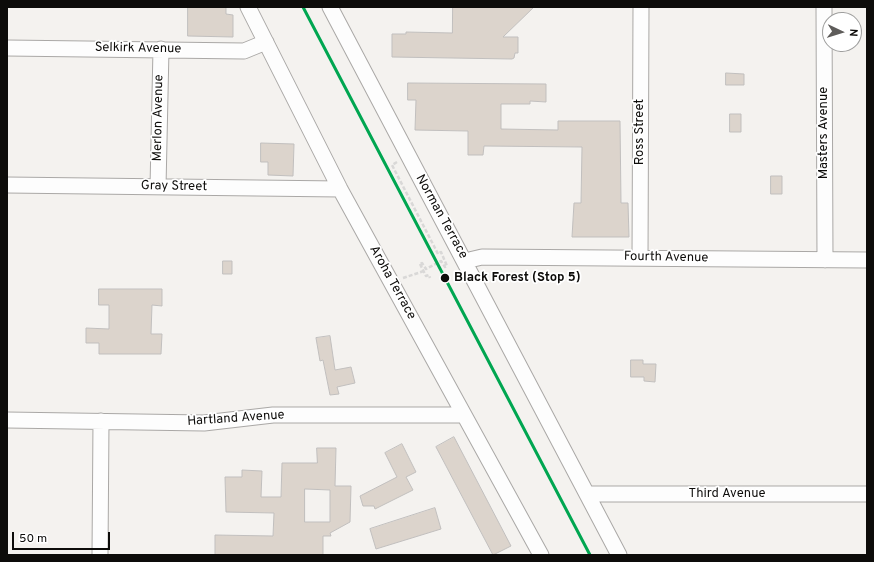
<!DOCTYPE html>
<style>
body{margin:0}
#map{position:relative;width:874px;height:562px;overflow:hidden;background:#f4f2ef;font-family:Overpass,sans-serif}
canvas{display:block}
.frame{position:absolute;inset:0;border:8px solid #0d0c0a;pointer-events:none}
.north{position:absolute;left:822px;top:12px;width:40px;height:40px;box-sizing:border-box;background:#fff;border:1px solid #9e9e9d;border-radius:50%;rotate:94deg;font-size:11px;font-weight:700;line-height:16px;text-align:center;color:#0d0c0a}
.north::after{content:'';display:block;margin:auto;width:14px;height:18px;background:#5e5c5a;clip-path:polygon(50% 0,100% 100%,50% 72%,0 100%)}
.scale{position:absolute;left:12px;top:532px;width:98px;height:18px;box-sizing:border-box;border:2px solid #0d0c0a;border-top:0;padding-left:5px;font-size:12px;line-height:14px;white-space:nowrap;color:#0d0c0a;-webkit-text-stroke:3px #fff;paint-order:stroke}
</style>
<div id="map">
<canvas width="874" height="562"></canvas>
<div class="frame"></div>
<div class="north">N</div>
<div class="scale">50 m</div>
</div>
<script>
const ctx = document.querySelector('canvas').getContext('2d');
ctx.lineJoin = 'round';
function paint(path, color) {
  ctx.fillStyle = color;
  ctx.fill(path, 'evenodd');
}
function strokePath(path, color, width, dash) {
  ctx.strokeStyle = color;
  ctx.lineWidth = width;
  ctx.lineCap = dash ? 'butt' : 'round';
  ctx.setLineDash(dash || []);
  ctx.stroke(path);
}
function label(font, color, halo, rows, align = 'center') {
  ctx.font = font + ' Overpass,sans-serif';
  ctx.lineWidth = 3.5;
  ctx.setLineDash([]);
  ctx.textBaseline = 'middle';
  ctx.strokeStyle = halo;
  ctx.fillStyle = color;
  for (const [text, x, y, turn = 0] of rows) {
    ctx.save();
    ctx.translate(x, y);
    ctx.rotate((+turn || 0) * Math.PI / 180);
    ctx.textAlign = isNaN(turn) ? turn : align;
    if (halo) ctx.strokeText(text, 0, 0);
    ctx.fillText(text, 0, 0);
    ctx.restore();
  }
}
const building = new Path2D(`
 M 188,7 L 226,7 L 226,14 L 233,15 L 233,37 L 188,36 Z
 M 453,7 L 534,7 L 503,37 L 518,37 L 518,53 L 515,53 L 514,58 L 512,59 L 392,57 L 392,34 L 406,34 L 406,32 L 452,33 Z
 M 726,73 L 744,74 L 744,85 L 726,85 Z
 M 408,83 L 546,84 L 546,102 L 530,101 L 530,104 L 501,104 L 501,129 L 558,130 L 558,121 L 620,121 L 621,203 L 628,203 L 629,237 L 572,237 L 574,203 L 581,203 L 582,147 L 484,146 L 483,155 L 468,155 L 468,131 L 415,130 L 416,100 L 408,100 Z
 M 730,114 L 741,114 L 741,132 L 730,132 Z
 M 261,143 L 294,144 L 293,176 L 268,175 L 268,162 L 261,162 Z
 M 771,176 L 782,176 L 782,194 L 771,194 Z
 M 223,261 L 232,261 L 232,274 L 223,274 Z
 M 99,289 L 162,289 L 162,306 L 152,305 L 151,334 L 162,334 L 161,354 L 99,354 L 99,343 L 86,343 L 86,328 L 109,329 L 109,305 L 99,305 Z
 M 330,336 L 335,370 L 351,367 L 355,383 L 337,387 L 339,394 L 330,395 L 323,360 L 320,361 L 316,338 Z
 M 631,360 L 643,360 L 643,364 L 656,364 L 655,382 L 644,381 L 644,377 L 631,377 Z
 M 454,437 L 511,546 L 493,555 L 436,447 Z
 M 402,444 L 416,472 L 406,477 L 413,490 L 375,509 L 374,506 L 363,506 L 360,496 L 397,477 L 385,453 Z
 M 317,448 L 336,448 L 335,486 L 351,486 L 350,522 L 330,533 L 331,536 L 323,536 L 323,555 L 215,555 L 215,535 L 273,536 L 274,513 L 226,512 L 225,477 L 242,477 L 242,470 L 262,471 L 261,497 L 281,497 L 282,463 L 317,463 ZM 305,489 L 330,490 L 330,522 L 305,522 Z
 M 435,508 L 441,529 L 376,549 L 370,529 Z`);
paint(building, '#dcd4cc');
strokePath(building, '#c1bfbe', 1);
const street = new Path2D(`
 M 248,7 L 340,189 L 541,555
 M 330,7 L 619,555
 M 824,7 L 825,260
 M 7,48 L 244,51 L 266,42
 M 7,185 L 340,189
 M 158,187 L 161,49
 M 640,258 L 641,7
 M 465,261 L 482,257 L 867,260
 M 7,420 L 204,423 L 273,415 L 464,415
 M 587,494 L 867,494
 M 100,555 L 101,421`);
strokePath(street, '#aaa8a6', 17);
strokePath(new Path2D(`
 M 397,162 L 392,165 L 435,248 L 438,254 L 441,252 L 447,266 L 445,267 L 441,261 L 426,269 L 422,263 L 420,264
 M 420,264 L 426,276 L 429,275 L 430,278
 M 403,278 L 424,271`), '#d9d8d7', 2.5, [4, 2]);
strokePath(street, '#fdfdfd', 15);
strokePath(new Path2D(`
 M 303,7 L 590,555`), '#00a651', 3);
for (const [x, y, r, color] of [
 [445,278,5,"#0d0c0a"]
]) {
  const dot = new Path2D();
  dot.arc(x, y, r, 0, 2 * Math.PI);
  ctx.fillStyle = color;
  ctx.fill(dot);
  strokePath(dot, '#fff', 1.5);
}
label('13px', '#0d0c0a', '#fff', [
 ["Selkirk Avenue",138,49,1],
 ["Merlon Avenue",159,118,-89],
 ["Ross Street",640,132,-90],
 ["Masters Avenue",824,133,-90],
 ["Gray Street",174,187,1],
 ["Norman Terrace",441,217,61],
 ["Fourth Avenue",666,258,1],
 ["Aroha Terrace",392,283,61],
 ["Hartland Avenue",236,419,-4],
 ["Third Avenue",727,494]
]);
label('bold 13px', '#0d0c0a', '#fff', [
 ["Black Forest (Stop 5)",454,278]
], 'left');
</script>
